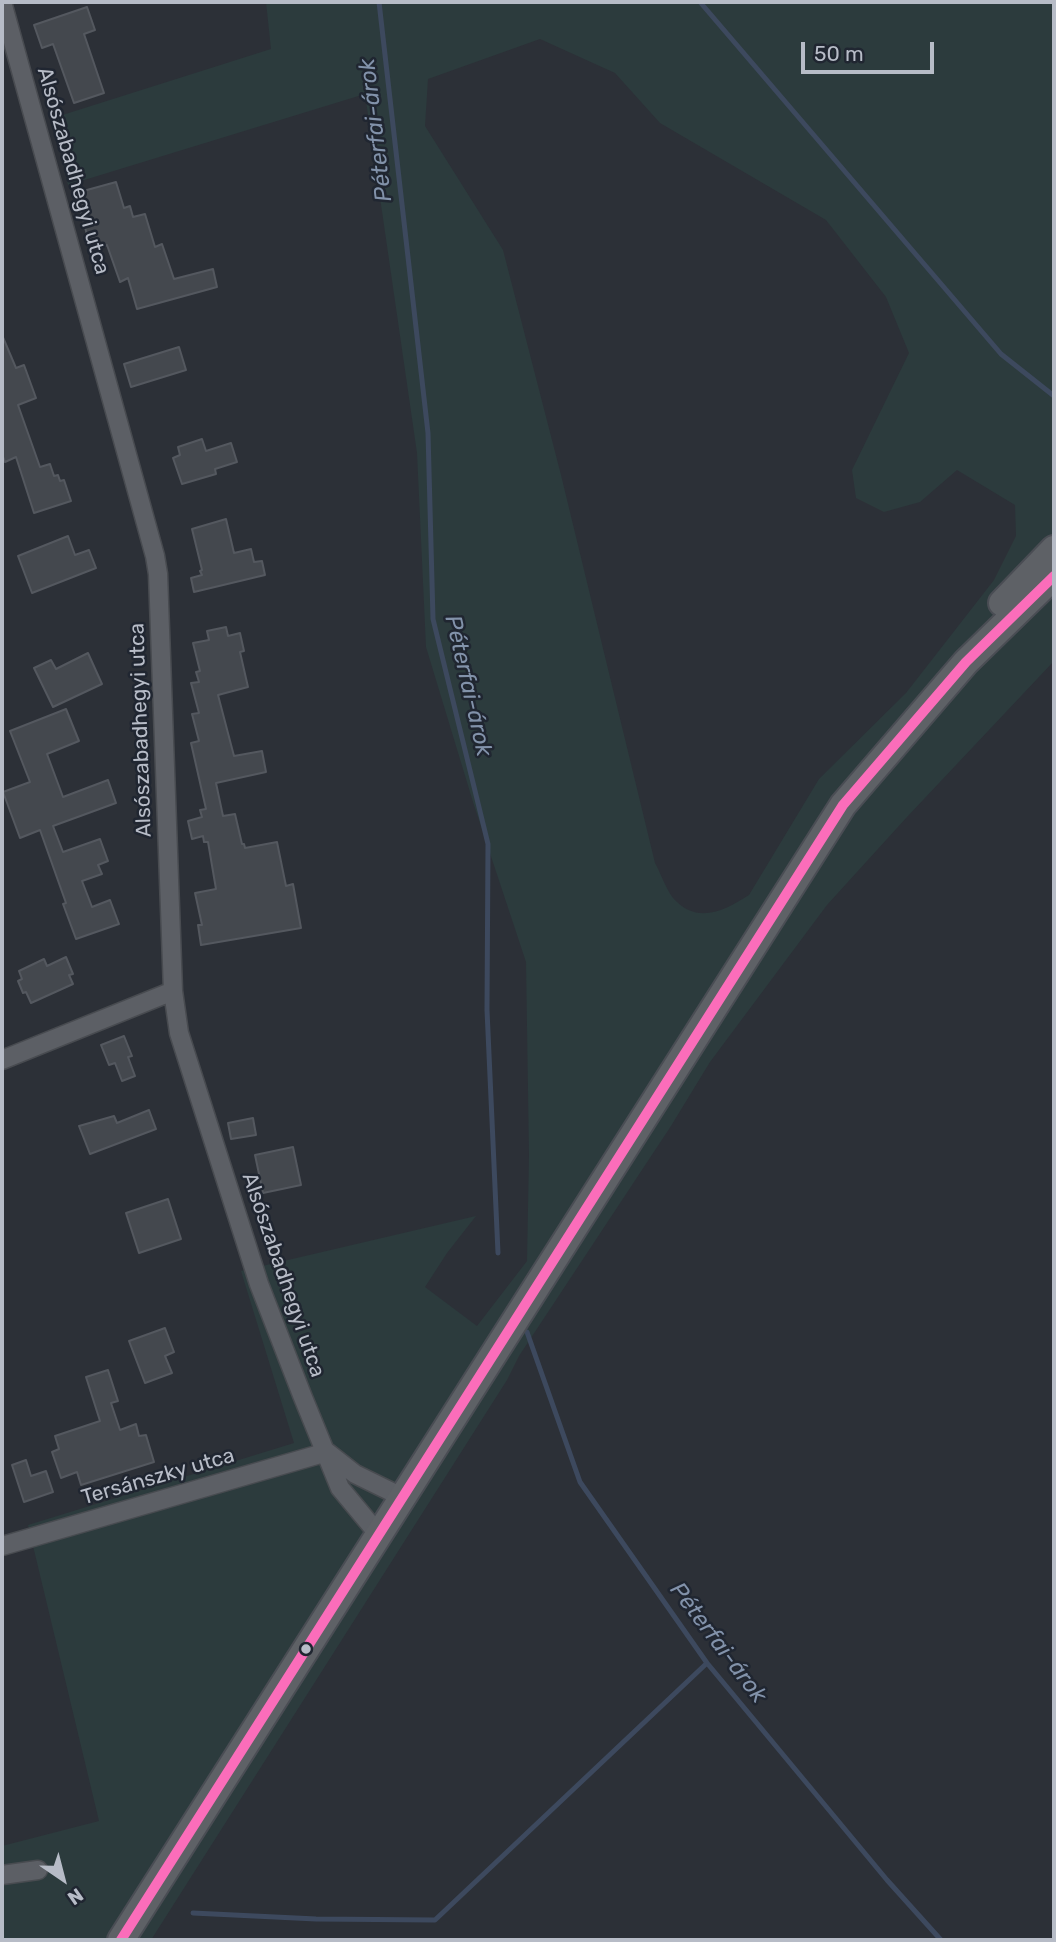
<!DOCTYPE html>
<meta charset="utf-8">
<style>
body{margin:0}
#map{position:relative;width:1056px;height:1942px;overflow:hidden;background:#2c3037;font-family:Rubik,sans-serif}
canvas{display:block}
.frame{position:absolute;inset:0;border:4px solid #b7bcc7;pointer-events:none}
.north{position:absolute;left:28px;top:1844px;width:70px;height:70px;-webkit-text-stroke:5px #202631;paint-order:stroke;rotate:145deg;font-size:19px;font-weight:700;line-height:28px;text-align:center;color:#b7bcc7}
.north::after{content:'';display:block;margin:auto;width:24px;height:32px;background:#b7bcc7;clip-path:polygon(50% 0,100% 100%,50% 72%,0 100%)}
.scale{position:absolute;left:801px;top:42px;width:133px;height:32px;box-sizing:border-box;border:4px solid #b7bcc7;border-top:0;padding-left:9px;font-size:21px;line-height:24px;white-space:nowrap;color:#b7bcc7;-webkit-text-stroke:5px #202631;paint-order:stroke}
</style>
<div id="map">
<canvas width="1056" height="1942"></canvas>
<div class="frame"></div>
<div class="north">N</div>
<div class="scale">50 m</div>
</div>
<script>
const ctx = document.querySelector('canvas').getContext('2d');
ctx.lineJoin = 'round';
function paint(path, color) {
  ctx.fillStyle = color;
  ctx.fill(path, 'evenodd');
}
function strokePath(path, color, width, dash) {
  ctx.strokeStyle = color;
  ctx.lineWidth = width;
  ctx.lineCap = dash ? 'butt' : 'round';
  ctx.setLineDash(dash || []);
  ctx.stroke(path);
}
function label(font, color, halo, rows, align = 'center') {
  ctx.font = font + ' Rubik,sans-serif';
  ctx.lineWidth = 5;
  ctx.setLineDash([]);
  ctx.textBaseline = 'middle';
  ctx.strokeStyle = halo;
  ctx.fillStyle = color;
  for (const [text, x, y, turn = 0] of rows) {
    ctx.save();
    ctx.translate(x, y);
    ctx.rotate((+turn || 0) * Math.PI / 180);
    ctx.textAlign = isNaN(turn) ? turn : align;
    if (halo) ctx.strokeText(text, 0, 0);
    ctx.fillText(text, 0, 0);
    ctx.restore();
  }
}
paint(new Path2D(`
 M 266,2 L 1054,2 L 1054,661 L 907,817 L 827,905 L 710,1062 L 671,1126 L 519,1356 L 507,1380 L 151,1940 L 2,1940 L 2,1846 L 99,1821 L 28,1525 L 294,1443 L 241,1271 L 476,1216 L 447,1253 L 425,1287 L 477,1326 L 527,1261 L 529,1155 L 526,962 L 473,802 L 426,647 L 417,453 L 365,94 L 68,185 L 53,118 L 271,49 ZM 540,39 L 615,73 L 660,123 L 826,220 L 886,297 L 909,353 L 852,470 L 856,498 L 884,512 L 920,502 L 957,470 L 1015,505 L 1016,536 L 994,580 L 906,693 L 819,779 L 749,895 C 724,911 697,925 673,898 C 666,889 661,874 655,863 L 561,475 L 503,250 L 425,126 L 428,79 Z`), '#2c3b3d');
strokePath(new Path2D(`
 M 379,2 L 428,433 L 433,619 L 488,844 L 487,1010 L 498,1253
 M 700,2 L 1001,354 L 1054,396
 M 527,1332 L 580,1482 L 707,1663 L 887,1880 L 941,1940
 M 193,1913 L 316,1919 L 435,1920 L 707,1663`), '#3d495e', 5);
const building = new Path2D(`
 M 87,7 L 95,30 L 84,34 L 104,93 L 74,103 L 53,44 L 42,48 L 34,25 Z
 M 116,182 L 124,208 L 130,206 L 133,217 L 145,214 L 155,247 L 162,244 L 174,279 L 213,269 L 217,287 L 137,309 L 128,278 L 120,282 L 107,245 L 91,250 L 76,193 Z
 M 2,335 L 16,368 L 24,365 L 36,398 L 18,405 L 40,467 L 50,464 L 54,476 L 58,475 L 60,481 L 64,480 L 71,501 L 34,513 L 16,457 L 5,462 L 2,454 Z
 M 179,347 L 186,370 L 131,387 L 124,364 Z
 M 202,439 L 206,451 L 231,443 L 237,462 L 215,469 L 216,474 L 182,484 L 173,458 L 180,455 L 178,447 Z
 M 226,519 L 234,553 L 251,549 L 254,562 L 262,561 L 265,575 L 194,592 L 191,578 L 202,575 L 200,571 L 202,570 L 192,529 Z
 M 68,536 L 75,555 L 89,550 L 96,568 L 32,593 L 18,556 Z
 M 226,627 L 228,636 L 240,633 L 244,651 L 240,652 L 248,687 L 218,695 L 234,756 L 262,751 L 266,772 L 216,783 L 223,816 L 235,814 L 242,844 L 244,844 L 245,848 L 277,842 L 286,886 L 293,884 L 301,928 L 201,945 L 198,925 L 202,925 L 195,893 L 216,889 L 208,842 L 204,842 L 203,836 L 192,839 L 188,821 L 202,817 L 200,810 L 206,809 L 191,743 L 199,741 L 192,714 L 199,713 L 191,683 L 199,682 L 196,672 L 200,671 L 193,643 L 209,640 L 207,631 Z
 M 88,653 L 102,684 L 53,707 L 34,668 L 51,660 L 56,669 Z
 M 66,709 L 79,741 L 47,754 L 63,797 L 108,780 L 116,803 L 53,826 L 63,852 L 100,839 L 108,861 L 98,865 L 102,874 L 82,881 L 92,907 L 110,900 L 119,924 L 76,939 L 63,904 L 66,903 L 40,830 L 20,838 L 3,792 L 30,782 L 10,731 Z
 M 66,957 L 73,974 L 69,975 L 73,984 L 31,1003 L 26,992 L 23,993 L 18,981 L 22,979 L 19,971 L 44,959 L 47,966 Z
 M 124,1036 L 132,1056 L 128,1057 L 135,1076 L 122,1081 L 115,1063 L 109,1065 L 101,1045 Z
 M 149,1110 L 156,1129 L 90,1154 L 79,1126 L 114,1116 L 117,1123 Z
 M 253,1118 L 256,1135 L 231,1139 L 228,1123 Z
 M 293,1147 L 301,1185 L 263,1193 L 255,1155 Z
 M 168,1199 L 181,1239 L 139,1253 L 126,1213 Z
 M 165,1328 L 174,1352 L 165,1356 L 172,1373 L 145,1383 L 129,1341 Z
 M 108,1370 L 118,1401 L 111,1403 L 120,1430 L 136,1424 L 139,1436 L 146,1435 L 154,1462 L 81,1485 L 77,1472 L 61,1478 L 52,1452 L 59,1449 L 55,1436 L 100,1421 L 86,1377 Z
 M 26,1460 L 31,1476 L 46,1471 L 53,1492 L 24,1502 L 12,1465 Z`);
paint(building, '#44484e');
strokePath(building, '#54585f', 2);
const street = new Path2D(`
 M 2,2 L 155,556 L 158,574 L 173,991 L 179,1033 L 259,1284 L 302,1395 L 340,1488 L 379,1535
 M 2,1060 L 173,991
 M 327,1452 L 355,1474 L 402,1497
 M 2,1546 L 327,1452
 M 2,1875 L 38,1870`);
const primary = new Path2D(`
 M 1002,603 L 1054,549
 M 121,1940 L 843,805 L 966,662 L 1054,576`);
strokePath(street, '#484b50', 21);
strokePath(primary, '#4a4d54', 30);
strokePath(street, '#5c5f65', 18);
strokePath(primary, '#5e6166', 26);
strokePath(new Path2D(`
 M 121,1940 L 843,805 L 966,662 L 1054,576`), '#fb6dba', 10);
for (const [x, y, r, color] of [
 [306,1649,6,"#b7bcc7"]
]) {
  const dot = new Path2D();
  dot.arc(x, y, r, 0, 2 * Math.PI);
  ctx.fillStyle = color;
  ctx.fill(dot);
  strokePath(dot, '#202631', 2.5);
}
label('21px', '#b7bcc7', '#202631', [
 ["Alsószabadhegyi utca",73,171,74],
 ["Alsószabadhegyi utca",141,730,-92],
 ["Alsószabadhegyi utca",283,1275,71],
 ["Tersánszky utca",158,1477,-16]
]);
label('italic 23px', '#8292aa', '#202631', [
 ["Péterfai-árok",376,130,-97],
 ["Péterfai-árok",468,686,77],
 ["Péterfai-árok",718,1643,53]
]);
</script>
